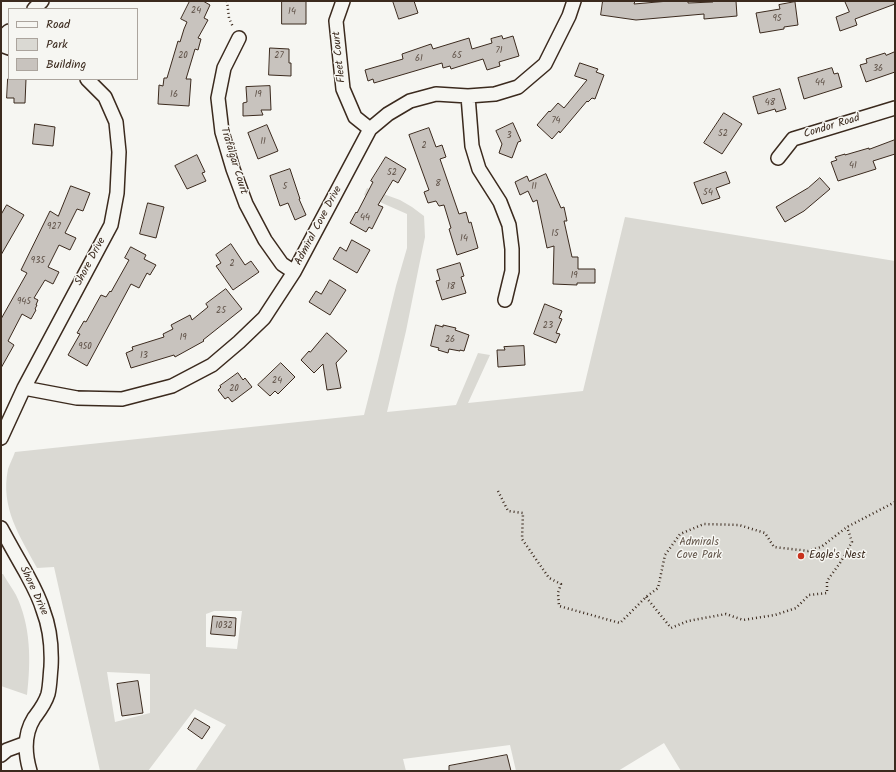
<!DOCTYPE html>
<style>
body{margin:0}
#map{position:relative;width:896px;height:772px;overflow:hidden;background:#f6f6f2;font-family:Kalam,sans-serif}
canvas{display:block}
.frame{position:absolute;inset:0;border:2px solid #3b2a1e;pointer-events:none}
.legend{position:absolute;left:8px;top:8px;width:130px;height:72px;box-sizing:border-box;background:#f6f6f2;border:1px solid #aba49d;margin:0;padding:5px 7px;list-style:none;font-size:12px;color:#3b2a1e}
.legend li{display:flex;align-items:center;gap:8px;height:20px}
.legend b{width:20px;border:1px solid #aba49d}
</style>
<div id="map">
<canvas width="896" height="772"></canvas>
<div class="frame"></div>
<ul class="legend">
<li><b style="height:5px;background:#f6f6f2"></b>Road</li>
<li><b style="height:11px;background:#dad9d3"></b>Park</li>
<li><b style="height:11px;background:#c8c3be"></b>Building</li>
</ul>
</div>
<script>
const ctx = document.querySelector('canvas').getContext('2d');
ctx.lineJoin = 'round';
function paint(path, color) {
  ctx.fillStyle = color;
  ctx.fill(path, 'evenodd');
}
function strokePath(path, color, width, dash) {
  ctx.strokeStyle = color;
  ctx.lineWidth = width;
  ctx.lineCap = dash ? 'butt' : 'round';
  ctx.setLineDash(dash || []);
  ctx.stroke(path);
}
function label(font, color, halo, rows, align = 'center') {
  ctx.font = font + ' Kalam,sans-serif';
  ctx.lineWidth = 3;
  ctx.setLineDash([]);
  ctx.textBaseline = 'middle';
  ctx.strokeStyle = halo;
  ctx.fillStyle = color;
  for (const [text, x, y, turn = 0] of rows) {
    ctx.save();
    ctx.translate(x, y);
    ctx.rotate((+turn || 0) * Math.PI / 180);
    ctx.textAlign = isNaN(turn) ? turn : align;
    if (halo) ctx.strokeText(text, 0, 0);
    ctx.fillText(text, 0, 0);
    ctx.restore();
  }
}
paint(new Path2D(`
 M 367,188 L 400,200 L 412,207 L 424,216 L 425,237 L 419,266 L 406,331 L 387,412 L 456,405 L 478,353 L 490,355 L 468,403 L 583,391 L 625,217 L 895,261 L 895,771 L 681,771 L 664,743 L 618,771 L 516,771 L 510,745 L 403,759 L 406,771 L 195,771 L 226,725 L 195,709 L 148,771 L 100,771 L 54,567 L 37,568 C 20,536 0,508 8,469 C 10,463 13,458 15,452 L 364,415 L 378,360 L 396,286 L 407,248 L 407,214 L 364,195 ZM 214,611 L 242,611 L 237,649 L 206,647 L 206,614 ZM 107,672 L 150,674 L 150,713 L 115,722 Z
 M 1,574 L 3,574 C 7,581 12,588 16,595 C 31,626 31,661 27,695 L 1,686 Z`), '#dad9d3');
const building = new Path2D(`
 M 190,1 L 203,1 L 210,5 L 204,18 L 208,20 L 198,38 L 201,39 L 198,50 L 195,49 L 186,79 L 191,79 L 189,106 L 158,104 L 159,85 L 163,86 L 164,78 L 167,78 L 178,41 L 180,42 L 184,29 L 187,22 L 181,19 Z
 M 282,1 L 306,1 L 306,24 L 282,24 Z
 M 393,1 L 414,1 L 418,13 L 399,19 Z
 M 603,1 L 635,1 L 634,4 L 669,1 L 688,1 L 688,3 L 713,2 L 712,1 L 736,1 L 737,16 L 704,19 L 704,14 L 636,20 L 601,15 Z
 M 845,1 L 895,1 L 895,4 L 855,19 L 857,25 L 840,31 L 836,17 L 849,12 Z
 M 795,2 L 798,25 L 784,27 L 784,29 L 760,33 L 756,13 L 780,9 L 779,5 Z
 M 502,36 L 503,39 L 513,36 L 519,56 L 499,62 L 500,66 L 487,70 L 483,59 L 451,69 L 450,66 L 443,68 L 442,63 L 374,83 L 373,79 L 368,81 L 365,70 L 403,59 L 402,54 L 431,44 L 433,49 L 469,38 L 472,49 L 492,43 L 491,39 Z
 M 270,48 L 289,49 L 289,63 L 291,63 L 291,76 L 269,75 Z
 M 895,52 L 895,72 L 866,82 L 860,65 L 867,63 L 866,59 L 885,53 L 886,55 Z
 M 580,63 L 598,69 L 596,72 L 604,75 L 595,99 L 592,98 L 588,102 L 587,101 L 560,133 L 559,131 L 552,139 L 537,125 L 549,111 L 550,112 L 558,103 L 564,108 L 587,80 L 575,76 Z
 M 832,68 L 834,74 L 838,73 L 842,87 L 804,99 L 798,78 Z
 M 8,79 L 26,79 L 25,103 L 14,103 L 14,98 L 7,98 Z
 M 270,86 L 271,110 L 261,110 L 263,115 L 243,116 L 243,103 L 247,102 L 246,87 Z
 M 780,89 L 786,109 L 776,112 L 775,109 L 758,114 L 753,97 Z
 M 724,113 L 742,124 L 722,154 L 704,143 Z
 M 513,123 L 521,141 L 518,142 L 512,158 L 499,153 L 502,144 L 496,131 Z
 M 35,124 L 55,127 L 53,146 L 33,144 Z
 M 267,125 L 278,151 L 258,159 L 248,133 Z
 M 429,128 L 436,147 L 442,145 L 446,157 L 440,159 L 459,214 L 466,212 L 469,223 L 471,222 L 478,248 L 457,255 L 449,229 L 451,228 L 444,205 L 439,206 L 436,201 L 428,203 L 424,192 L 429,190 L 409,135 Z
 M 895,140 L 895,154 L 873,161 L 876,169 L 838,181 L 831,162 L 837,160 L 835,157 L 845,154 L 845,155 L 869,148 L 869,149 Z
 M 197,155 L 205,172 L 202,173 L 206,181 L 187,189 L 175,166 Z
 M 386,157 L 406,169 L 398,183 L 393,180 L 378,205 L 383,207 L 372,229 L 369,227 L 366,232 L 350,223 L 356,212 L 357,213 L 373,182 L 371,181 Z
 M 290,169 L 300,199 L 299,199 L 306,215 L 295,220 L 288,203 L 280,206 L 270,176 Z
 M 726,172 L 730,183 L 716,188 L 720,198 L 702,204 L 694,183 Z
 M 546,174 L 561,208 L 564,207 L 567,221 L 564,221 L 572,257 L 578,257 L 578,269 L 595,269 L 595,283 L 577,283 L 577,285 L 553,284 L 554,246 L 547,248 L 537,200 L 533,202 L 528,191 L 520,195 L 515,182 L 527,176 L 529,181 Z
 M 820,178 L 830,189 L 804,211 L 785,222 L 776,207 L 808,188 Z
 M 71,186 L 90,193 L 83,211 L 77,209 L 65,233 L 76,238 L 70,250 L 59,245 L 48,267 L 59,272 L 53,284 L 45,280 L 34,298 L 38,300 L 36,305 L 37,305 L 35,309 L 36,310 L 31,319 L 22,314 L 8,341 L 14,345 L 1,368 L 1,319 L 27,273 L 21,270 L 50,211 L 58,216 Z
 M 148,203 L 164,207 L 156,238 L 140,234 Z
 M 7,205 L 24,215 L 1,255 L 1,215 Z
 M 352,240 L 370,250 L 357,273 L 333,259 L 340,247 L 346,251 Z
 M 231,244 L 245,265 L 251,261 L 259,272 L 233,290 L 216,266 L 221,263 L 216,255 Z
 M 131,247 L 146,255 L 144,259 L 156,265 L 150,275 L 147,273 L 139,288 L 131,284 L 87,366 L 68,355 L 80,334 L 77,333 L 84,321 L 86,322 L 101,295 L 106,297 L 110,291 L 111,292 L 129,260 L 125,258 Z
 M 460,263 L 464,276 L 461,277 L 466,293 L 442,300 L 436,281 L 440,280 L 437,270 Z
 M 330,280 L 346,290 L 330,315 L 309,302 L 316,291 L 321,294 Z
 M 226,289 L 242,309 L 203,340 L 204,341 L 175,357 L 174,355 L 131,368 L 126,353 L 133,350 L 132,347 L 164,337 L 163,334 L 173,329 L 171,325 L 190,315 L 192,320 L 208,307 L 206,304 Z
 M 545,304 L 562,311 L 559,318 L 562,319 L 556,333 L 560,334 L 556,343 L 534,334 Z
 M 436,325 L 443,327 L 443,325 L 456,328 L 455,330 L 469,335 L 464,351 L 460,350 L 460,351 L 449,349 L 448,353 L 438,350 L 439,348 L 431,346 Z
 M 327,333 L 347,351 L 336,363 L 341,388 L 327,390 L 323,364 L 314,373 L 301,360 L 309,351 L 310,352 Z
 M 524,346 L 525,365 L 498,367 L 497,350 L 505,350 L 504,347 Z
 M 281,363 L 295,377 L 278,394 L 275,391 L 270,396 L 258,385 Z
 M 238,373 L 243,380 L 245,378 L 252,387 L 232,402 L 228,397 L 225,399 L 218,390 L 221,387 L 220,386 Z
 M 213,616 L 236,618 L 235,636 L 211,634 Z
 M 138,681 L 143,713 L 122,716 L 117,684 Z
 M 195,718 L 210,727 L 202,739 L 188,729 Z
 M 507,755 L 511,771 L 449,771 L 449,766 Z`);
paint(building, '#c8c3be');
strokePath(building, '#3b2a1e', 1);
const street = new Path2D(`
 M 343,1 L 336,21 L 343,89 L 355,117 L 370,129
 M 34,9 L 42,1
 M 1,38 L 9,31
 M 239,38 L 224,68 L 218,98 L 222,132 L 233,169 L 246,204 L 265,240 L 282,264 L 294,272
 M 1,45 L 9,48
 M 468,96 L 472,146 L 479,169 L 500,202 L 509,225 L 512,249 L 512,271 L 505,300
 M 778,158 L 793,139 L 895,108
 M 24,388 L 77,398 L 122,399 L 172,386 L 212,365 L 239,342 L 264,318 L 294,272 L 370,129 L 388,114 L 410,101 L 436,94 L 468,96 L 495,94 L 518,87 L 545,64 L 569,16 L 574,1
 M 1,438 L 24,388 L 111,225 L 117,193 L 119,152 L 116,122 L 105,97 L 87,79
 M 1,528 C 9,543 17,557 25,571 C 32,584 39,596 43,610 C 50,628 52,647 51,667 C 50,676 50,686 48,694 C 45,704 40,710 34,718 C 24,734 25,754 30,771
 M 1,755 L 7,750 L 26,743`);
strokePath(street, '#3b2a1e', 16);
strokePath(new Path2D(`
 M 227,1 L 229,18 L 233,27
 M 498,491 L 508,511 L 523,513 L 522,539 L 549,578 L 561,584 L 558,593 L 559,606 L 620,623 L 646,597 L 658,588 L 665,555 L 680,534 L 704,524 L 739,525 L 765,533 L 774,547 L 808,551 L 821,547 L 847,527 L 895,502
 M 646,597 L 671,628 L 688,621 L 726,614 L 743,620 L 775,615 L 796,608 L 809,595 L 827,593 L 827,581 L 840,563 L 852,542 L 847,527`), '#3b2a1e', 2.5, [1, 3]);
strokePath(street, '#f6f6f2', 13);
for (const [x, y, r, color] of [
 [801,556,4,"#c8321e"]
]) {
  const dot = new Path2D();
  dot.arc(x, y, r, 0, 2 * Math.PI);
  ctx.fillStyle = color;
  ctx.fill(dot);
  strokePath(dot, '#f6f6f2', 1.5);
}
label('9px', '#5e5046', null, [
 ["24",196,11],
 ["14",292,12],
 ["95",777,19],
 ["71",499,51],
 ["20",183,56],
 ["27",279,56],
 ["65",457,56],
 ["61",419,59],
 ["36",878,69],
 ["44",820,83],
 ["16",174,95],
 ["19",258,95],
 ["48",770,103],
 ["74",556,121],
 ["52",723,134],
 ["3",509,136],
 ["11",263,142],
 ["2",424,146],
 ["41",853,166],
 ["52",392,173],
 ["8",438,184],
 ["5",285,187],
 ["11",534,187],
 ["54",708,193],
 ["44",365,218],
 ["927",54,227],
 ["15",555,234],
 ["14",464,239],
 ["935",38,261],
 ["2",232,264],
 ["19",574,276],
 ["18",451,287],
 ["945",24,302],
 ["25",221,311],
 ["23",548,326],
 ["19",183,338],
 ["26",450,340],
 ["950",85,347],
 ["13",144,356],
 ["24",277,381],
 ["20",234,389],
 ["1032",224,626]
]);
label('11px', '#3b2a1e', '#f6f6f2', [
 ["Fleet Court",340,57,-96],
 ["Condor Road",832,127,-17],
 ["Trafalgar Court",233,161,73],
 ["Admiral Cove Drive",319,226,-62],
 ["Shore Drive",91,262,-62],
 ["Shore Drive",33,591,65]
]);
label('11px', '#63564b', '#f6f6f2', [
 ["Admirals",699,543],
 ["Cove Park",699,556]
]);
label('11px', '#3b2a1e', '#f6f6f2', [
 ["Eagle's Nest",809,556]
], 'left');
</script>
